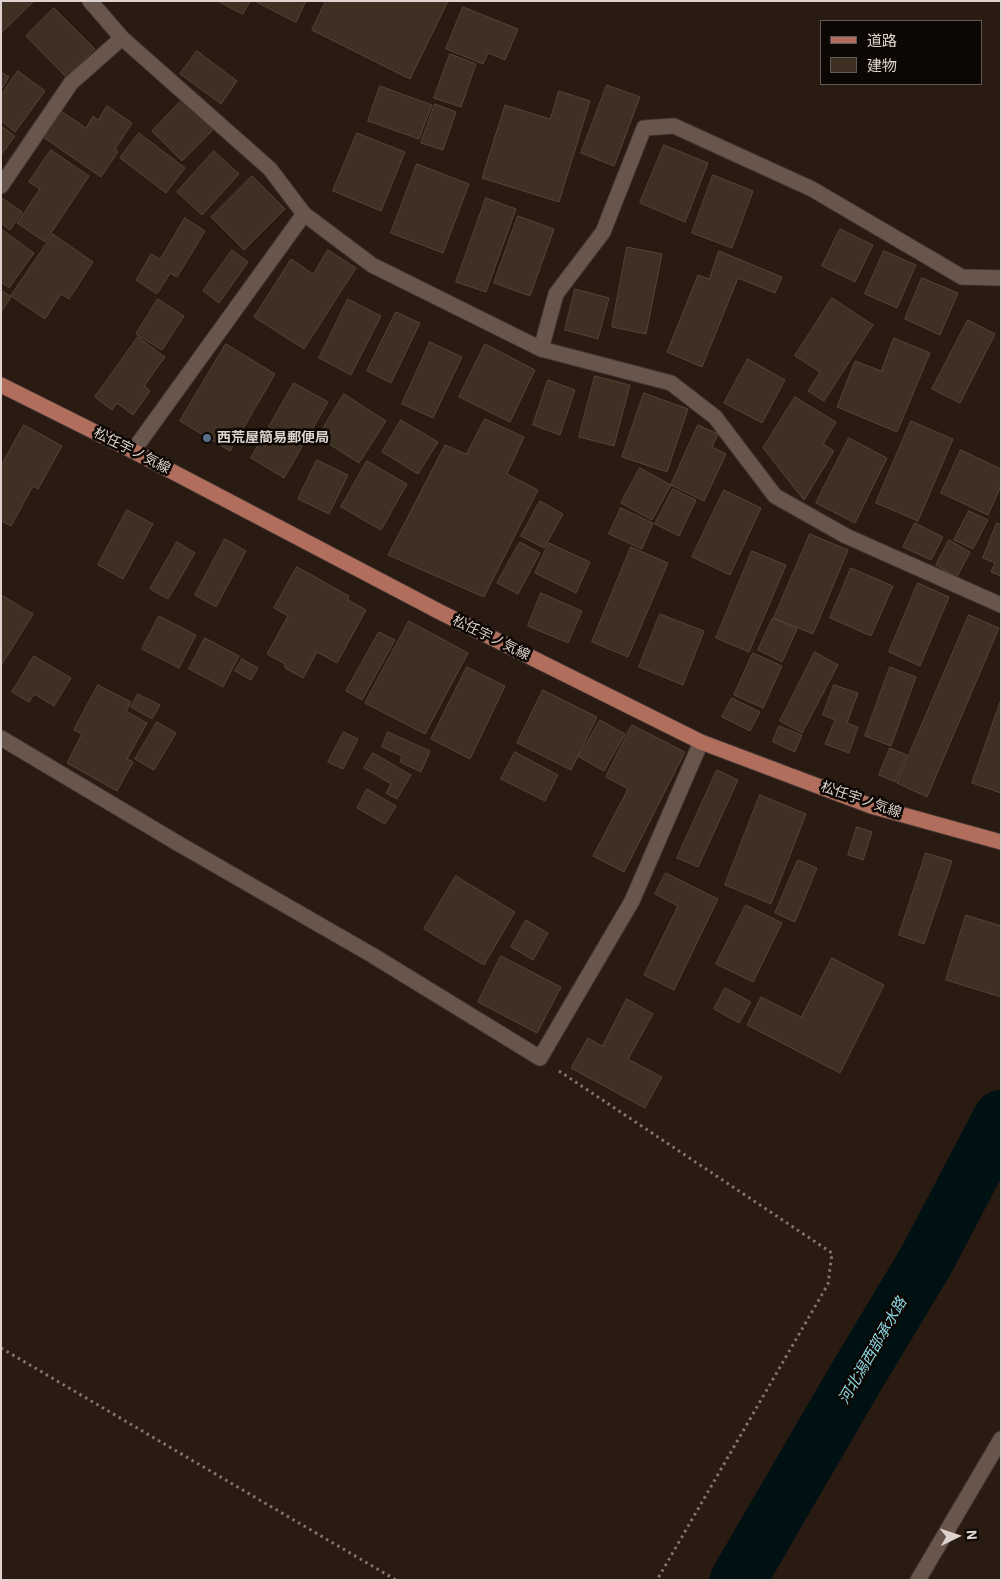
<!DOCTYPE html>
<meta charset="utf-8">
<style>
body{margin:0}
#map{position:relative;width:1002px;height:1581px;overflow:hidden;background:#291a12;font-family:"IBM Plex Sans","Noto Sans JP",sans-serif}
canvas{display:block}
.frame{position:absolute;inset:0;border:2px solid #ded3ce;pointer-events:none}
.legend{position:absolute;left:820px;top:20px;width:162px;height:65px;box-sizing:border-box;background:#0d0704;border:1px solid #615955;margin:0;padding:6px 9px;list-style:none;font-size:15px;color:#ded3ce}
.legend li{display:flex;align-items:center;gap:10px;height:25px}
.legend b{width:25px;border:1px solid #615955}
.north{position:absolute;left:932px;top:1511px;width:50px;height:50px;-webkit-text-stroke:4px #0d0704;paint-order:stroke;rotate:86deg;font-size:14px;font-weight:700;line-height:20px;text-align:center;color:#ded3ce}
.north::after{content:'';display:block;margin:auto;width:18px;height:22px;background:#ded3ce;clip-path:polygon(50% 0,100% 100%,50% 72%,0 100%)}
</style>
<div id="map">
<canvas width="1002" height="1581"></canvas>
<div class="frame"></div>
<ul class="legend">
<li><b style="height:6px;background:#b26e5c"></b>道路</li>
<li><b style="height:14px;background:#3e3124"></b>建物</li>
</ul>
<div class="north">N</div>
</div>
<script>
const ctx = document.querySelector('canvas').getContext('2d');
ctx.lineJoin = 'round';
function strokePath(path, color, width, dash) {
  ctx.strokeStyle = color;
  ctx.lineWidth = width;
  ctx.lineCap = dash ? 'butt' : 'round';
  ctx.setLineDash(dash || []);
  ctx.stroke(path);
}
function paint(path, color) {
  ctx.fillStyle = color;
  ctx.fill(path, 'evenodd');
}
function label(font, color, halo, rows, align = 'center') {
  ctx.font = font + ' "IBM Plex Sans","Noto Sans JP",sans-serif';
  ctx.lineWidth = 5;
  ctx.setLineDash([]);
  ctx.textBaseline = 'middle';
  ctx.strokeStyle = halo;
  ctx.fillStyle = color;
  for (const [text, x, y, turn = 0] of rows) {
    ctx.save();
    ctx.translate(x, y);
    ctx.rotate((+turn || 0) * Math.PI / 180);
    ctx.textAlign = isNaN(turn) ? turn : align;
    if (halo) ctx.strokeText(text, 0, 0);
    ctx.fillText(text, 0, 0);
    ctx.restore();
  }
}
strokePath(new Path2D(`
 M 738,1580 L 855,1379 L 927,1259 L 1001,1118`), '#001114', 56);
const building = new Path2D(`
 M 1,1 L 34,1 L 1,33 Z
 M 218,1 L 250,1 L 243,14 Z
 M 255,1 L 306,1 L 296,22 Z
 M 326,1 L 448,1 L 410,79 L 312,30 Z
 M 463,7 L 518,29 L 505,60 L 488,53 L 483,64 L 446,49 Z
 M 54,8 L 95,49 L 66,77 L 26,36 Z
 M 197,51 L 237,81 L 221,104 L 180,74 Z
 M 450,54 L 476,64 L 461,107 L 434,98 Z
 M 18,71 L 45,91 L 15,132 L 1,121 L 1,95 Z
 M 1,72 L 9,77 L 1,90 Z
 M 607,85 L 640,97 L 614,166 L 581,153 Z
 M 380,86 L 432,105 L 419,139 L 368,121 Z
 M 559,91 L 590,101 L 559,202 L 482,178 L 505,105 L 550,119 Z
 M 182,100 L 213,130 L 182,161 L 152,131 Z
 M 435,104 L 456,112 L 443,150 L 421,143 Z
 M 107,106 L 132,123 L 115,149 L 118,152 L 101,177 L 43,137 L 61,111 L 86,128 L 93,116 L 98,120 Z
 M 1,126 L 15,136 L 1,155 Z
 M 139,133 L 185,168 L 166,193 L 120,158 Z
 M 357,133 L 405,152 L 381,211 L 333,191 Z
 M 664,145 L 708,163 L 685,222 L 640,203 Z
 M 51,150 L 89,176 L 45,242 L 17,223 L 40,189 L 29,182 Z
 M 214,151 L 239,174 L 202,215 L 177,192 Z
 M 417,164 L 469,184 L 443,253 L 391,233 Z
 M 713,175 L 753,191 L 732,248 L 692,233 Z
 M 252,176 L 285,209 L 244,250 L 211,217 Z
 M 2,198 L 22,212 L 10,230 L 1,223 Z
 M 486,198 L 516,209 L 486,292 L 456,282 Z
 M 518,216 L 554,229 L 530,296 L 494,283 Z
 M 185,218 L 205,231 L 177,277 L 170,273 L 157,294 L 136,280 L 151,254 L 160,259 Z
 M 1,229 L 34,253 L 9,288 L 1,282 Z
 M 840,229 L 873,245 L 855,282 L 822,266 Z
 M 53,234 L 93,262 L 69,299 L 61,294 L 45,319 L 11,296 Z
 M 627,247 L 662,254 L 646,334 L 612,327 Z
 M 232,250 L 248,262 L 219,303 L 203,291 Z
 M 328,250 L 356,268 L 304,349 L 254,317 L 291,259 L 313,274 Z
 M 719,251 L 782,277 L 775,293 L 738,278 L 702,367 L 667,352 L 698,275 L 709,279 Z
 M 884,251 L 916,265 L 897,308 L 865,294 Z
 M 922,278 L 958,293 L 940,335 L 905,319 Z
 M 575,289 L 609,298 L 598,339 L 565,330 Z
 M 1,290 L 11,297 L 1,312 Z
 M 832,298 L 873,325 L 824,401 L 808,391 L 820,372 L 795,356 Z
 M 158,299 L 184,316 L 162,350 L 136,334 Z
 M 348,299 L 381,316 L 351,375 L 319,358 Z
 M 396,312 L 420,323 L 391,383 L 367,371 Z
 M 968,320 L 995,334 L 960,403 L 932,389 Z
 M 138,337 L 165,357 L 144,386 L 150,391 L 133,415 L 117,403 L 112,410 L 95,397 Z
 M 894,338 L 930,353 L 897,432 L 837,407 L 855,361 L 881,371 Z
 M 430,342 L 462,357 L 433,418 L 402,404 Z
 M 226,344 L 275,374 L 230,451 L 180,421 Z
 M 485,344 L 535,370 L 510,422 L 459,397 Z
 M 748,359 L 785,380 L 762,423 L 724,403 Z
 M 595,376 L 630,385 L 614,446 L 579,437 Z
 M 548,380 L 575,390 L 560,435 L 533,425 Z
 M 294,383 L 328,402 L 284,478 L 251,458 Z
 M 644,393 L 688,409 L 667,472 L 622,457 Z
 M 344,394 L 386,421 L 359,463 L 318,437 Z
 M 795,397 L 836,422 L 823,444 L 834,451 L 804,500 L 763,448 Z
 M 485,419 L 524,437 L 507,474 L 538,490 L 484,597 L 388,555 L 445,445 L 466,454 Z
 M 401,420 L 438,442 L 418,474 L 382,452 Z
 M 911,421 L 953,439 L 918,521 L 876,503 Z
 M 24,425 L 62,446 L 38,489 L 33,486 L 11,526 L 1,521 L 1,466 Z
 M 698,425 L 718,434 L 712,447 L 726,454 L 704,501 L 671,485 Z
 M 849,438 L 887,458 L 855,523 L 816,503 Z
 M 961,450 L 1001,469 L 1001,486 L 988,515 L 941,493 Z
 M 317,460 L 348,475 L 329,514 L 298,499 Z
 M 367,461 L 407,484 L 381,530 L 341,507 Z
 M 640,468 L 671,485 L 652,520 L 621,503 Z
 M 673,489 L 696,500 L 679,536 L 655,524 Z
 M 724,490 L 761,508 L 730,575 L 692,557 Z
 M 540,501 L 563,514 L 544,548 L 521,536 Z
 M 621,508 L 653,523 L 642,549 L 609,534 Z
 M 127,510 L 153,524 L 123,579 L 98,565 Z
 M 969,511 L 988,520 L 973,549 L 954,540 Z
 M 915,523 L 943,537 L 931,560 L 903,547 Z
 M 997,523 L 1001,525 L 1001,576 L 991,572 L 995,563 L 983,558 Z
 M 810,534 L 848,550 L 813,634 L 774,618 Z
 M 225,539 L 246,551 L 216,607 L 195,595 Z
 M 949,540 L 970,552 L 957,577 L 936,565 Z
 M 177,542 L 195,553 L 168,599 L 150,589 Z
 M 520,542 L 540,553 L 518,594 L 497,583 Z
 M 549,543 L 590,562 L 576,593 L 535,573 Z
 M 631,547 L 668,563 L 628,657 L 592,642 Z
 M 752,551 L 786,565 L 749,652 L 716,638 Z
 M 297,567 L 349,596 L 348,600 L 366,610 L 337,663 L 317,652 L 303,678 L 285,668 L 285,664 L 267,654 L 288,616 L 274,608 Z
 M 851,568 L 893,586 L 871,636 L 830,618 Z
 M 918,583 L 949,597 L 920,666 L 889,652 Z
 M 541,593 L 582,611 L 568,643 L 528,626 Z
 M 1,595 L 33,614 L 1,666 Z
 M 660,614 L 704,631 L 683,685 L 639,667 Z
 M 969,615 L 999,628 L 927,797 L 897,783 Z
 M 159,616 L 196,635 L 179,668 L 142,649 Z
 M 773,618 L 797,629 L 782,662 L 758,650 Z
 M 409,621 L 468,653 L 425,734 L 365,703 Z
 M 379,632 L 395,640 L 362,700 L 346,691 Z
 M 205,638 L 239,656 L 223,687 L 189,669 Z
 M 815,652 L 838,665 L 802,733 L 780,721 Z
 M 753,653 L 782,666 L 763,708 L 734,695 Z
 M 34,656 L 71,678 L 54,706 L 34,694 L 29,702 L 12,692 Z
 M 242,659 L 258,668 L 251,680 L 235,671 Z
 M 467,667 L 505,686 L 470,759 L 431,739 Z
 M 890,667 L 916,677 L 891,746 L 865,736 Z
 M 98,685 L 131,702 L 126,711 L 147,723 L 127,759 L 133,762 L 117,791 L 67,763 L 82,734 L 74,730 Z
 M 834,685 L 858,693 L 847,723 L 858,727 L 849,753 L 825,744 L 835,720 L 823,715 Z
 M 543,690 L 597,717 L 571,770 L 517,743 Z
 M 138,694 L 160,705 L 152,719 L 131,707 Z
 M 732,698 L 760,712 L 750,731 L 722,717 Z
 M 1001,700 L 1001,793 L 972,783 Z
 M 600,720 L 625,734 L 604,771 L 579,757 Z
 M 157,722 L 176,733 L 154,770 L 135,759 Z
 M 632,725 L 685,752 L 624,872 L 593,856 L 628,789 L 606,777 Z
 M 779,726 L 802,735 L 795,752 L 773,742 Z
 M 344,732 L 358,739 L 343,769 L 328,762 Z
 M 388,732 L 430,751 L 421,772 L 400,762 L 402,756 L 382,747 Z
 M 890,748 L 907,755 L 895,782 L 879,775 Z
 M 515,752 L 558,775 L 545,801 L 501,779 Z
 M 373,753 L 411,775 L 397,799 L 386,793 L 391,784 L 364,768 Z
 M 717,770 L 738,780 L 698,867 L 677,858 Z
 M 367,789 L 396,806 L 385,824 L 357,808 Z
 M 760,795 L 806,814 L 771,904 L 725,885 Z
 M 857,827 L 872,832 L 863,860 L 848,855 Z
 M 926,853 L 952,861 L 924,944 L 899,935 Z
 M 798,860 L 817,868 L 795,922 L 775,913 Z
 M 666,873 L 718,899 L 674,990 L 644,975 L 678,906 L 655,894 Z
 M 456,876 L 515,912 L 484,965 L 424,929 Z
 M 746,905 L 782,923 L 753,982 L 716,964 Z
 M 966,915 L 1001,926 L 1001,997 L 946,980 Z
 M 526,920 L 548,933 L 533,960 L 511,947 Z
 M 501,956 L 561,987 L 537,1033 L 478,1002 Z
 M 832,958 L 884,985 L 840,1073 L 747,1025 L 761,997 L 801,1017 Z
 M 725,988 L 751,1002 L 739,1023 L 714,1009 Z
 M 627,999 L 653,1014 L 628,1059 L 662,1077 L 645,1108 L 571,1068 L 588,1038 L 602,1046 Z`);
paint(building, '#3e3124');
strokePath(building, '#534537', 1);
const street = new Path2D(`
 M 90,1 L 122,38 L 270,169 L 304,214 L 133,451
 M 1,186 L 71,83 L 122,38
 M 304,214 L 372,265 L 541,349 L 671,383 L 715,417 L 775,496 L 846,536 L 1001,605
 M 541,349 L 556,294 L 603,232 L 644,128 L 674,126 L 812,189 L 962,277 L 1001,278
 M 1,738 L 179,844 L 372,955 L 540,1058 L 632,901 L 701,742
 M 918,1580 L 1001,1439`);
const primary = new Path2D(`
 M 1,385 L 133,451 L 440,612 L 701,742 L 871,806 L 1001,842`);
strokePath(street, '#423632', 17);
strokePath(primary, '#423632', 17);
strokePath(new Path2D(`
 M 559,1071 L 832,1253 L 828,1284 L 657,1580
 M 1,1348 L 396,1580`), '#83766f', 3, [2.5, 4]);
strokePath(street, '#68564c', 15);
strokePath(primary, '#b26e5c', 15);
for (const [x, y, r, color] of [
 [207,438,5,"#5c6f8a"]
]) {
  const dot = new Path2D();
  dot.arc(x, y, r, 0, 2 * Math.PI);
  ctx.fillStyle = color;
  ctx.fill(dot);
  strokePath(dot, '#0d0704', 2);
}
label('bold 14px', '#ded3ce', '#0d0704', [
 ["西荒屋簡易郵便局",217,438]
], 'left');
label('14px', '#ded3ce', '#0d0704', [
 ["松任宇ノ気線",132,451,27],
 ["松任宇ノ気線",491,638,26],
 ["松任宇ノ気線",861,800,19]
]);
label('italic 15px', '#8cd8e2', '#0d0704', [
 ["河北潟西部承水路",873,1351,-60]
]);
</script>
